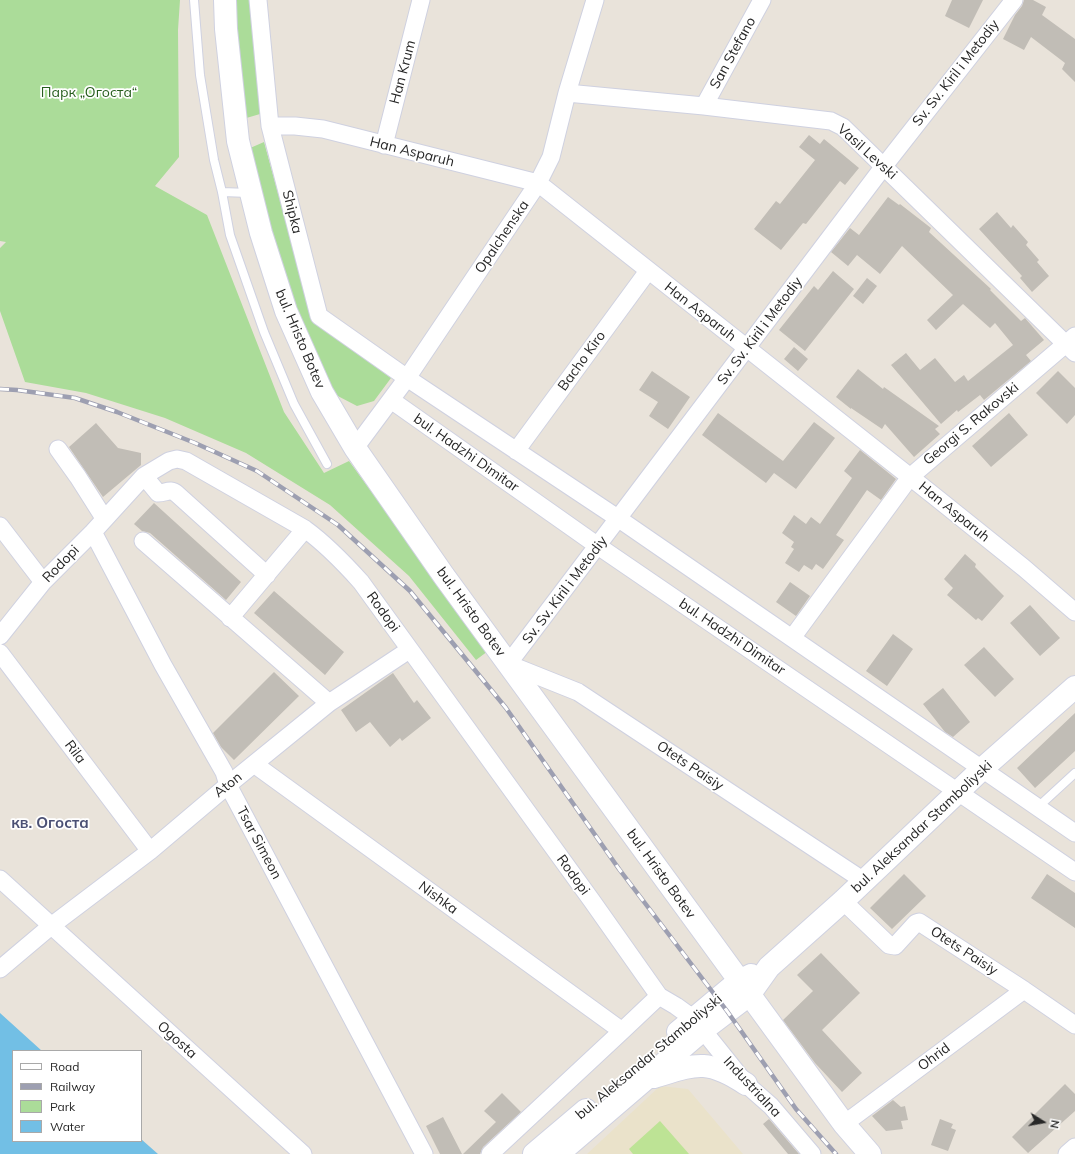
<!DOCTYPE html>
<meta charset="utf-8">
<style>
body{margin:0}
#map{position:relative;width:1075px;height:1154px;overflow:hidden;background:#e9e3da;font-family:Mulish,sans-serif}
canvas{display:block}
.legend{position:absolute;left:12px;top:1050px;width:130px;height:92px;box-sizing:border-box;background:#fff;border:1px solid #a9a9a9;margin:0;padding:5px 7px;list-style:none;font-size:12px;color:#272727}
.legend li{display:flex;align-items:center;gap:8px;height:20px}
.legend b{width:20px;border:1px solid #a9a9a9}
.north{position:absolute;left:1023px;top:1102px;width:40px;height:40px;-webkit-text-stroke:3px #fff;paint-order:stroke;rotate:101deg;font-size:11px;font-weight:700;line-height:16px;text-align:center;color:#272727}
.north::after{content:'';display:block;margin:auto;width:14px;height:18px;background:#272727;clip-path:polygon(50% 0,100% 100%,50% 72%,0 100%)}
</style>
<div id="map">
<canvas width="1075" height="1154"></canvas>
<ul class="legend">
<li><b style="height:5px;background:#fff"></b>Road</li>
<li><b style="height:5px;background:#9d9fb1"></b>Railway</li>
<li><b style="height:11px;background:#abdc99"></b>Park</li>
<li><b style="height:11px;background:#72bfe5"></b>Water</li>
</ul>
<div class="north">N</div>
</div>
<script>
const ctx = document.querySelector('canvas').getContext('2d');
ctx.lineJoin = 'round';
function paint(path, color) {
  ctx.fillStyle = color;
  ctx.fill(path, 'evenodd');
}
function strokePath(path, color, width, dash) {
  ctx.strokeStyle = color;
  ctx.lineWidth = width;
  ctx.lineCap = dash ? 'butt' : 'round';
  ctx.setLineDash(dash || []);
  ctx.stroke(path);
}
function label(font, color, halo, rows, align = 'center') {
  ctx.font = font + ' Mulish,sans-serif';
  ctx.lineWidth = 3.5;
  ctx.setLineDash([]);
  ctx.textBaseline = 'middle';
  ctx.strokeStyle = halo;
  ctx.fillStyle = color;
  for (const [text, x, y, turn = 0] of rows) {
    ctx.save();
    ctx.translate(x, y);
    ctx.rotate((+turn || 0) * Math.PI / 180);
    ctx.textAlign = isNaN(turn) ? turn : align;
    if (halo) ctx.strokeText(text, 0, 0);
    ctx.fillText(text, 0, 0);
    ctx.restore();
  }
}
paint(new Path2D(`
 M 660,1086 L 688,1089 L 743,1154 L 587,1154 Z`), '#eae2ca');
paint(new Path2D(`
 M 0,0 L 180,0 L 178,30 L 179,157 L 155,186 L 207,215 L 284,412 L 324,473 L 349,461 L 488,651 L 476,660 L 409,576 L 330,505 L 246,453 L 165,418 L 86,393 L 25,382 L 0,311 L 0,248 L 6,242 L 0,241 Z
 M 234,0 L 257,0 L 260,114 L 243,119 Z
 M 264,142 L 313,321 L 391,378 L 374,401 L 357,406 L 332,393 L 292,311 L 241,152 Z`), '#abdc99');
paint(new Path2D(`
 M 660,1121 L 689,1154 L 633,1154 L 629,1149 Z`), '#bde395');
paint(new Path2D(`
 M 0,1013 L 42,1051 L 13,1051 L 13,1141 L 141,1141 L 141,1139 L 158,1154 L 0,1154 Z`), '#72bfe5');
paint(new Path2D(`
 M 952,0 L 983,0 L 969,28 L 945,16 Z
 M 1024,0 L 1033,0 L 1046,7 L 1042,15 L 1075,39 L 1075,82 L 1062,69 L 1065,63 L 1031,37 L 1024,50 L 1003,39 L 1015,15 L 1022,6 Z
 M 809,135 L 820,144 L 824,139 L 859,168 L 845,185 L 840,181 L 806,224 L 803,223 L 781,250 L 754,229 L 776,201 L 780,204 L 815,160 L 799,147 Z
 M 888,197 L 899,205 L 900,204 L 931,228 L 929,232 L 991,289 L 990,290 L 1021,321 L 1025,318 L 1044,340 L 1026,355 L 1031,361 L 984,400 L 980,395 L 958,412 L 957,410 L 941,424 L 891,365 L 906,353 L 920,370 L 935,358 L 955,382 L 964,375 L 968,381 L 1013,345 L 995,323 L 990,328 L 963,304 L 936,330 L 927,320 L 953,295 L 902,246 L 880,274 L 857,255 L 848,266 L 831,252 L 850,228 L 859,235 Z
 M 997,212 L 1011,228 L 1013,225 L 1028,242 L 1026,245 L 1039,260 L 1037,262 L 1049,276 L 1032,292 L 1020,278 L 1022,276 L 979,229 Z
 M 833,271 L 854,289 L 805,351 L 779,330 L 814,286 L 818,290 Z
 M 867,278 L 877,286 L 863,304 L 853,296 Z
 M 794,347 L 808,359 L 798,371 L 784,359 Z
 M 858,369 L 883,389 L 884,387 L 939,426 L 935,429 L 940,434 L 914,457 L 885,424 L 882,429 L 851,408 L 851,409 L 836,397 Z
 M 652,371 L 690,397 L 668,429 L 649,416 L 658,402 L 639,390 Z
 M 1058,371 L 1075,388 L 1075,415 L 1067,424 L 1036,393 Z
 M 718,413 L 783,461 L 814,422 L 835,438 L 796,489 L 774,473 L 766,483 L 702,435 Z
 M 1009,413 L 1028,435 L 991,467 L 972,446 Z
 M 96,423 L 118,448 L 141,453 L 141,465 L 103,497 L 69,447 Z
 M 860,450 L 896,479 L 881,500 L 867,490 L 836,535 L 844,540 L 823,569 L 816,564 L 812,570 L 804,565 L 799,572 L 785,563 L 794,549 L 791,547 L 794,542 L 782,533 L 794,515 L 806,524 L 811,517 L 820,524 L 852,478 L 844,471 Z
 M 154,503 L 241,582 L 226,600 L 150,533 L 142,531 L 134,524 Z
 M 965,554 L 976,564 L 975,567 L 1004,596 L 982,621 L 978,618 L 976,620 L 947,595 L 953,588 L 944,579 Z
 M 790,582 L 810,596 L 796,616 L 776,602 Z
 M 274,591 L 344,652 L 325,675 L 254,613 Z
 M 1030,605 L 1060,638 L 1040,656 L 1010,623 Z
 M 893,634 L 913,649 L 887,686 L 866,671 Z
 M 984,647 L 1014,679 L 995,697 L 964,665 Z
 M 274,672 L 299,696 L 234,760 L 221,747 L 213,733 Z
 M 393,673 L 414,703 L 417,700 L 431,718 L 402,741 L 400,738 L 390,747 L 370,722 L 356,732 L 341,710 Z
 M 943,688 L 970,722 L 953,737 L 945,732 L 923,704 Z
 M 1075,713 L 1075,751 L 1035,788 L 1017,768 Z
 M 904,874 L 926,896 L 892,929 L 870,908 Z
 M 1047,874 L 1075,893 L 1075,928 L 1031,898 Z
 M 821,953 L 860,993 L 822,1030 L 862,1073 L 842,1092 L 815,1063 L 783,1020 L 813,991 L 797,975 Z
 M 1065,1084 L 1075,1094 L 1075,1111 L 1028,1153 L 1012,1137 Z
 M 502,1093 L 521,1112 L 483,1147 L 480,1154 L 463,1154 L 496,1122 L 484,1111 Z
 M 893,1100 L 901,1107 L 905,1106 L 908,1120 L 901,1121 L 903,1129 L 886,1131 L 872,1116 Z
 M 443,1117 L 462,1154 L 440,1154 L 426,1126 Z
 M 769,1119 L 799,1154 L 788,1154 L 763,1124 Z
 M 940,1119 L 953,1124 L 951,1128 L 956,1130 L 948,1151 L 931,1145 Z`), '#c1bdb6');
const lane = new Path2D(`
 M 194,0 L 200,75 L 214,160 L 222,192 L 230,235 L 264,332 L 294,404 L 327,464
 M 222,192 L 249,193
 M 1038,807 L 1075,773`);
const street = new Path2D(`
 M 258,0 L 270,126 L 319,316 L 407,378 L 619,519 L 1075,833
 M 567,93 L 704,106 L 831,121 L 843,127 L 1075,353
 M 704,106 L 762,0
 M 270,126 L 295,126 L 323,129 L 538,183 L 933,495 L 1024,568 L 1075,612
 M 384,145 L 421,0
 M 391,400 L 598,546 L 1075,872
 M 355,448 L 407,378 L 538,183 L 551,157 L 567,93 L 595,0
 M 58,449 L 78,477 L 104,518
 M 516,451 L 648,271
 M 144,476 L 158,493 C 166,493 170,488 177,494 L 267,575
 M 0,526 L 43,582
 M 93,532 L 163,665 L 224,772 L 228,785 L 424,1154
 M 143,541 L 329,703
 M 230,618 L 305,529
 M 0,636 L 43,582 L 93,532 L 144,476 L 169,461 L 177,459 L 186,461 L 305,529 C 327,545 344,563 361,582 L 592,901 L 659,996 L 676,1006 L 694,1019 L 746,1084 L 771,1106 L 812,1154
 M 792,638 L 910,477 L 1075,336
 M 0,653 L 150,851
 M 254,764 L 622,1031
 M 0,879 L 303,1154
 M 864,881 L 578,692 L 508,664 L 884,166 L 1014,0
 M 843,901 L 889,945 L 895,946 L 916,923 L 919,922 L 1024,990 L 1075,1025
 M 0,969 L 51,926 L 150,851 L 228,785 L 329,703 L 409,650
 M 844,1124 L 1024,990
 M 490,1154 L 622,1031 L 659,996
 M 1067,1154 L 1075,1147`);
const secondary = new Path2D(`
 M 225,0 L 226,29 L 238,141 L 261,233 L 286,311 L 322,392 L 355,448 L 444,576 L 844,1124 L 870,1154
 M 678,1032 L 739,981 L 751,975
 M 654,1077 C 696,1064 707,1058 746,1084
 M 534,1154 L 586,1110
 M 558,1154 L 703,1030 L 749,995 L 769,967 L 843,901 L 982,769 L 1075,687`);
strokePath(lane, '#cfd1e0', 10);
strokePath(street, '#cfd1e0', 19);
strokePath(secondary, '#cfd1e0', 24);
strokePath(lane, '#fff', 8);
strokePath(street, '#fff', 17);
strokePath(secondary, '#fff', 22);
const rail = new Path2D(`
 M 0,389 L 17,390 L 75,398 L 117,412 L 195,443 L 257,471 L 338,525 L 410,591 L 506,708 L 619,869 L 727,1011 L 796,1109 L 836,1154`);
strokePath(rail, '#9d9fb1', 4.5);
strokePath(rail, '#fff', 3, [9]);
label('14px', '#272727', '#fff', [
 ["San Stefano",733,53,-61],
 ["Han Krum",403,72,-75],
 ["Sv. Sv. Kiril i Metodiy",956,73,-52],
 ["Han Asparuh",412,152,14],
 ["Vasil Levski",867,152,42],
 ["Shipka",292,212,76],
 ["Opalchenska",502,237,-56],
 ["Han Asparuh",700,312,38],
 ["Sv. Sv. Kiril i Metodiy",760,331,-53],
 ["bul. Hristo Botev",300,339,67],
 ["Bacho Kiro",582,361,-54],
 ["Georgi S. Rakovski",971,424,-40],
 ["bul. Hadzhi Dimitar",466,453,35],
 ["Han Asparuh",954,512,39],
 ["Rodopi",61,564,-46],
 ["Sv. Sv. Kiril i Metodiy",565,590,-53],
 ["Rodopi",383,612,54],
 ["bul. Hristo Botev",471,612,54],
 ["bul. Hadzhi Dimitar",732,637,34],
 ["Rila",75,752,53],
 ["Otets Paisiy",690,766,34],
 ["Aton",228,785,-39],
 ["bul. Aleksandar Stamboliyski",922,827,-43],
 ["Tsar Simeon",259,843,62],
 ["bul. Hristo Botev",661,874,54],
 ["Rodopi",573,875,54],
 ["Nishka",438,898,36],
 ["Otets Paisiy",964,951,33],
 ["Ogosta",177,1040,42],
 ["bul. Aleksandar Stamboliyski",649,1057,-40],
 ["Ohrid",934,1057,-37],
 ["Industrialna",752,1087,47]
]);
label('14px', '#275e1e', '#fff', [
 ["Парк „Огоста“",89,93]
]);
label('bold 15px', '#4b5074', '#fff', [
 ["кв. Огоста",50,823]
]);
</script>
